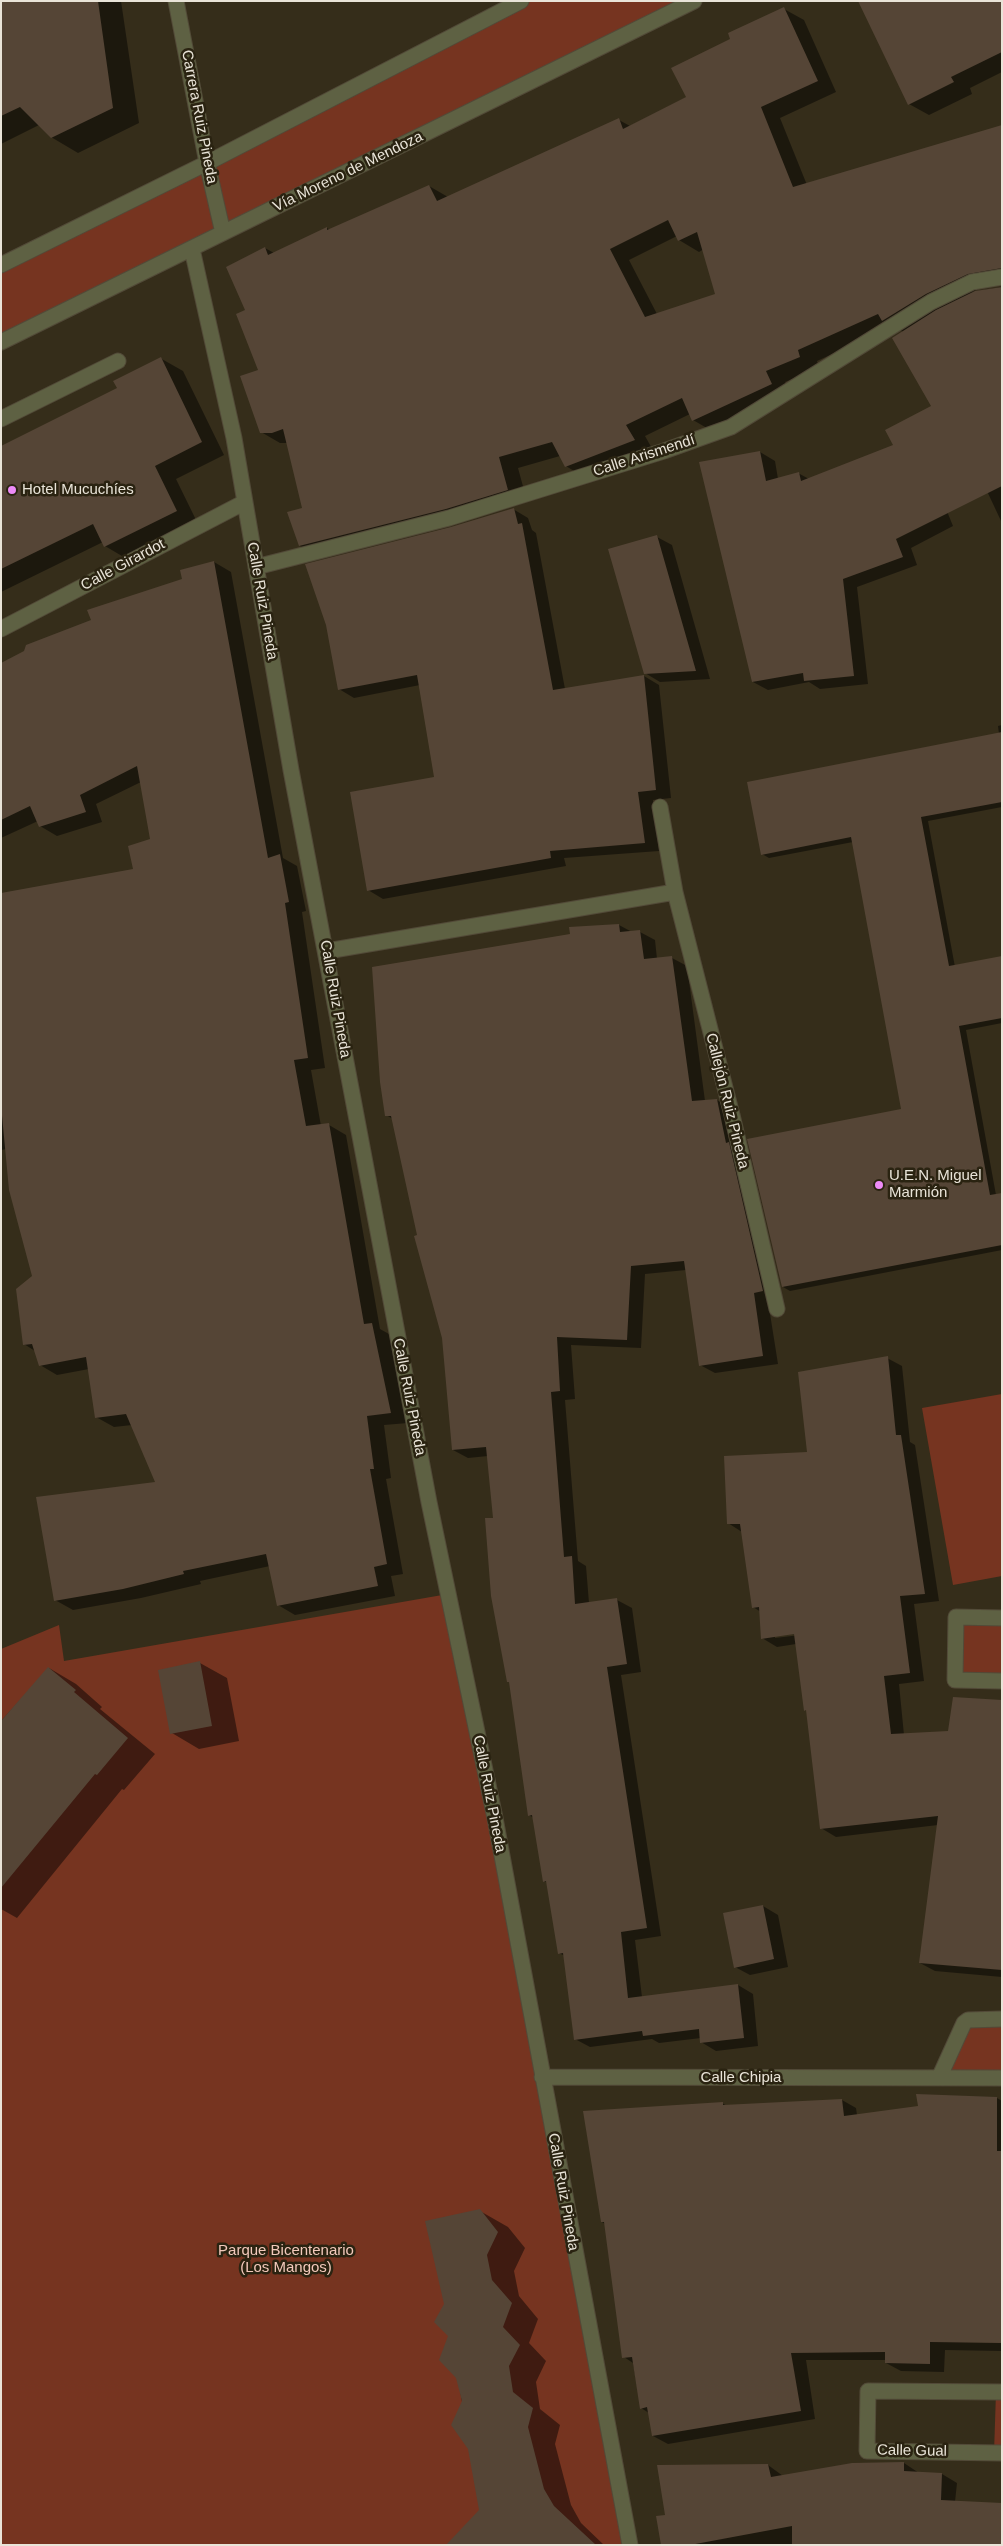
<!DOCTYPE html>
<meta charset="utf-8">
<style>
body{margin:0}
#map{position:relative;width:1003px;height:2546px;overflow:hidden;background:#352d1a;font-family:Helvetica,sans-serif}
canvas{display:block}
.frame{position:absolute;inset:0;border:2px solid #e9e4d8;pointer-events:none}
</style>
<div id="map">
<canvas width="1003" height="2546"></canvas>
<div class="frame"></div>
</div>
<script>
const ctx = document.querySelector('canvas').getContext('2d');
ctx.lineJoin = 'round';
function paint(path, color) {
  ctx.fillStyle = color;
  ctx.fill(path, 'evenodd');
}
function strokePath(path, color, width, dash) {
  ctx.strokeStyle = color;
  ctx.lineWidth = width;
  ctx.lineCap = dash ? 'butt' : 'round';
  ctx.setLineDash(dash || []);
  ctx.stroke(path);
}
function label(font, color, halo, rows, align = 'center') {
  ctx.font = font + ' Helvetica,sans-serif';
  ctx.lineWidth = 5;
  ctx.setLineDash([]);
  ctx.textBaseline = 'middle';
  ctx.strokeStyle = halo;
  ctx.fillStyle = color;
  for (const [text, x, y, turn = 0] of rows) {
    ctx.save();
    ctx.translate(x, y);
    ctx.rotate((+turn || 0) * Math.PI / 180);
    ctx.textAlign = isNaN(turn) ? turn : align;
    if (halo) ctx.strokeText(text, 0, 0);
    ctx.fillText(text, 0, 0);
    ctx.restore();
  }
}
paint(new Path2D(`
 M 521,1 L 693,1 L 1,339 L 1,269 Z
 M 1002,1394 L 1002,1576 L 953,1585 L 922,1408 Z
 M 448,1594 L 630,2545 L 1,2545 L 1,1649 L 59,1625 L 64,1661 Z
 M 956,1617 L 1002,1618 L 1002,1681 L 955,1680 Z
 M 974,2019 L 1002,2019 L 1002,2078 L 939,2078 Z
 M 996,2392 L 1002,2392 L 1002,2453 L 994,2453 Z`), '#763420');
paint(new Path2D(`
 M 1,1 L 121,1 L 139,123 L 78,153 L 51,137 L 39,125 L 1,144 Z
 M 1002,1 L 1002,72 L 970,88 L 972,94 L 929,115 L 909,104 Z
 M 784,9 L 804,20 L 836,92 L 780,118 L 807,185 L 1002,126 L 1002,282 L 988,284 L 972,292 L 1002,287 L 1002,523 L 946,404 L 903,332 L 893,326 L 817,361 L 819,368 L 785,382 L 791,396 L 712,431 L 693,420 L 690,414 L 645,436 L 654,452 L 585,478 L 566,466 L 560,456 L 518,468 L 527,501 L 320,557 L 300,546 L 304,509 L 288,443 L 280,443 L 261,432 L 259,370 L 246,311 L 265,248 L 274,253 L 327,228 L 330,230 L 429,186 L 448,197 L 619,120 L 630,126 L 687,97 L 732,40 ZM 677,236 L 679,240 L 699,252 L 704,249 L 716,295 L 657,314 L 629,260 Z
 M 160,358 L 183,371 L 224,455 L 176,479 L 198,524 L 127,559 L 105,546 L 103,542 L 1,592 L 1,447 L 119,389 Z
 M 922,450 L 953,526 L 911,548 L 917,565 L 857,587 L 868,684 L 820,689 L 809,682 L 768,690 L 753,682 L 760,452 L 775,461 L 778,479 L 798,473 L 809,479 Z
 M 513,509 L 528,518 L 532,530 L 536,533 L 565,689 L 644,676 L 659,685 L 671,798 L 653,800 L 659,851 L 564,858 L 566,866 L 383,899 L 368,890 L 436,778 L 420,685 L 354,698 L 339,689 L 452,528 Z
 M 657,537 L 672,545 L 710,679 L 660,682 L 645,673 Z
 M 214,562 L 231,572 L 283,858 L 297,866 L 306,911 L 302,912 L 325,1068 L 311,1070 L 321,1126 L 329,1125 L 346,1135 L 380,1329 L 389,1334 L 408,1423 L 384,1425 L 391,1478 L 386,1479 L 403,1574 L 391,1576 L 395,1596 L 295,1615 L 278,1605 L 270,1566 L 200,1581 L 201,1584 L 141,1598 L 73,1610 L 55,1600 L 157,1483 L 132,1425 L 114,1427 L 96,1417 L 89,1369 L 57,1375 L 40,1365 L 35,1351 L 24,1344 L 34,1276 L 7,1149 L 1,1150 L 1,894 L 135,870 L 152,840 L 141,782 L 96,804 L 102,822 L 57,836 L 40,826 L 38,821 L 1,838 L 1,664 L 184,580 Z
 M 1002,725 L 1002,807 L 928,821 L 955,967 L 1002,957 L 1002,1023 L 966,1030 L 996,1195 L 1002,1194 L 1002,1250 L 790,1291 L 783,1287 L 903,1110 L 853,842 L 769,858 L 762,854 L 999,734 L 998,726 Z
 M 619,925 L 632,932 L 640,932 L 655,940 L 657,959 L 672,958 L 687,966 L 705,1101 L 717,1100 L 732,1109 L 768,1301 L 778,1364 L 715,1373 L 700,1365 L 686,1270 L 645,1274 L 641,1348 L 571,1345 L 575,1399 L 565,1400 L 578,1561 L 586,1566 L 589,1603 L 617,1600 L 632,1608 L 641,1672 L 621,1675 L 661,1936 L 635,1940 L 642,1997 L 738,1985 L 753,1994 L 758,2046 L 716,2051 L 701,2042 L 701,2038 L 659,2043 L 652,2039 L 590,2047 L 575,2039 L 565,1956 L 559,1953 L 548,1883 L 544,1881 L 534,1818 L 529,1815 L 488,1456 L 468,1458 L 453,1450 L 443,1338 L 393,1119 L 386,1115 L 571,935 Z
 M 887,1358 L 902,1366 L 910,1442 L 915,1445 L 939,1601 L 914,1604 L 924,1681 L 899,1684 L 904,1735 L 950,1732 L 1002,1702 L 1002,1977 L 935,1971 L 920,1963 L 938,1825 L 836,1837 L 821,1828 L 808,1711 L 806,1710 L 796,1644 L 777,1647 L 762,1638 L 761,1612 L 753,1607 L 742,1532 L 728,1523 L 808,1453 ZM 800,1632 L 800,1635 L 775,1638 L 775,1636 Z
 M 200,1663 L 227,1678 L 239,1741 L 199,1749 L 172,1733 Z
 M 49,1668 L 76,1684 L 102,1707 L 100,1709 L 155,1754 L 124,1790 L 122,1789 L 17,1918 L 1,1909 L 1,1721 Z
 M 763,1906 L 778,1915 L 788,1967 L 750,1975 L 735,1967 Z
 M 997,2098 L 1002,2101 L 1002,2351 L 945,2350 L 944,2372 L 901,2371 L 886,2363 L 886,2360 L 806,2360 L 815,2419 L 668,2444 L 653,2436 L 649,2413 L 641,2408 L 633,2363 L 624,2357 L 605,2224 L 602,2222 L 722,2103 L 727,2106 L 842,2100 L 856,2108 L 857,2115 Z
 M 480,2211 L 508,2227 L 525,2248 L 514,2271 L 519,2296 L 538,2319 L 529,2343 L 546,2361 L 536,2382 L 540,2409 L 560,2425 L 555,2444 L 571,2505 L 581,2523 L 604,2545 L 457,2545 L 481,2511 L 445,2304 Z
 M 904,2463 L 919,2473 L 942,2474 L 957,2483 L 955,2502 L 1002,2545 L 662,2545 L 666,2516 L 768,2465 L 783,2476 L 852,2464 Z`), '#0007');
paint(new Path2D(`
 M 1,1 L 98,1 L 113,108 L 51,138 L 20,107 L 1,116 Z
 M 858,1 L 1002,1 L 1002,52 L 951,77 L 954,82 L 908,105 Z
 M 784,7 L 818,81 L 761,107 L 793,187 L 1002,125 L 1002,268 L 968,274 L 926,294 L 882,321 L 878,314 L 798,350 L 800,357 L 766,371 L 772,384 L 692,421 L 682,398 L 626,425 L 635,440 L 565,467 L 552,442 L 499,457 L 508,490 L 446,509 L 299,546 L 287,512 L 302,508 L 283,429 L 272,433 L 260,433 L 240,376 L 258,370 L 236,314 L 245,310 L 226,267 L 265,247 L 268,255 L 327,227 L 327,230 L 429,185 L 437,201 L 619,118 L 623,129 L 686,97 L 671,68 L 730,39 L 728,33 ZM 668,220 L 678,241 L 697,232 L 715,294 L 645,317 L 610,249 Z
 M 1002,287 L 1002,486 L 896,539 L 903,557 L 843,579 L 854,676 L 804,681 L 803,673 L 752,682 L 699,462 L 760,451 L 766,481 L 799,472 L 801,481 L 893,445 L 885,430 L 931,406 L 892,338 L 936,310 L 975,291 Z
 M 161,357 L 202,442 L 155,466 L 177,511 L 104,547 L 93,524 L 1,569 L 1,446 L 117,388 L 113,381 Z
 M 514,508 L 518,524 L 522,523 L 553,690 L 644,675 L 656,790 L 638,792 L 645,843 L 550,851 L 551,858 L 367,891 L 350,792 L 434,777 L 417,675 L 338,690 L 326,625 L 305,564 L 451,527 Z
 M 657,535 L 696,671 L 644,674 L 608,549 Z
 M 214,561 L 268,858 L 280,854 L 289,902 L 285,903 L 308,1058 L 294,1060 L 306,1126 L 329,1123 L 364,1324 L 372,1323 L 391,1413 L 367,1416 L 374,1469 L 370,1469 L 387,1564 L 374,1567 L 378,1586 L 277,1606 L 266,1554 L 183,1571 L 184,1574 L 123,1589 L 54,1601 L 36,1497 L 155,1482 L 126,1414 L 95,1418 L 86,1357 L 39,1366 L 32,1344 L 23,1345 L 16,1289 L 32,1276 L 9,1190 L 1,1105 L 1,893 L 133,869 L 128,846 L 150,839 L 137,766 L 80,795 L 86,812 L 39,827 L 30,806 L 1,820 L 1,663 L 24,651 L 26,645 L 91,620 L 87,610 L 182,579 L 180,570 Z
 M 1002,732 L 1002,802 L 921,817 L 949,966 L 1002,956 L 1002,1018 L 959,1026 L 990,1195 L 1002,1193 L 1002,1245 L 782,1287 L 747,1139 L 901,1109 L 851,837 L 761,855 L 747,782 Z
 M 619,924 L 620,932 L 640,930 L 644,959 L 672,956 L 692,1101 L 717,1099 L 726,1143 L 729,1142 L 763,1291 L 754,1293 L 763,1356 L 699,1366 L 684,1261 L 631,1266 L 627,1340 L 557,1337 L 560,1391 L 551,1392 L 564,1557 L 572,1556 L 575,1604 L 617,1598 L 627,1664 L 607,1667 L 647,1928 L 621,1932 L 628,1998 L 738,1984 L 744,2038 L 700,2043 L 699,2029 L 643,2036 L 642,2031 L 574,2040 L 563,1953 L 558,1954 L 546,1881 L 543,1882 L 532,1815 L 528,1816 L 509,1682 L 507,1682 L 491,1596 L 485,1518 L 493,1518 L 486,1447 L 452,1450 L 442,1338 L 414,1236 L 417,1235 L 391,1116 L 385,1116 L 380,1082 L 372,967 L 570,934 L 569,927 Z
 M 888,1356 L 896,1435 L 901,1435 L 925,1594 L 900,1596 L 910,1673 L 884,1676 L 891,1734 L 948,1731 L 953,1697 L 1002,1700 L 1002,1970 L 919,1963 L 938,1816 L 820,1829 L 806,1710 L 804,1711 L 794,1634 L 761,1639 L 759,1607 L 752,1608 L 740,1524 L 727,1524 L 724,1456 L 807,1452 L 798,1372 Z
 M 200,1661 L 212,1726 L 170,1734 L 158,1670 Z
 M 48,1667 L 76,1690 L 74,1692 L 128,1738 L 97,1775 L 95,1774 L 1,1888 L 1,1721 Z
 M 763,1905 L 774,1959 L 734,1968 L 723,1913 Z
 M 916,2094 L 997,2097 L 997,2151 L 1002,2151 L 1001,2343 L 930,2342 L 930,2364 L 885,2363 L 885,2352 L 791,2353 L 801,2411 L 652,2436 L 647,2407 L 640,2409 L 632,2357 L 622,2358 L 604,2222 L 601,2222 L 583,2111 L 723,2102 L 723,2105 L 842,2099 L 844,2116 L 918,2106 Z
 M 480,2209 L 498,2232 L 487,2255 L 492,2280 L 512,2303 L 503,2327 L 520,2345 L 509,2366 L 513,2392 L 533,2408 L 528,2427 L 544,2489 L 554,2506 L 596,2545 L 446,2545 L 479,2510 L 468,2449 L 451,2425 L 462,2401 L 456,2378 L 439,2360 L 448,2336 L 434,2322 L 444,2304 L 425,2221 Z
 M 904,2462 L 904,2471 L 942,2473 L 941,2500 L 1002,2503 L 1002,2545 L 792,2545 L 792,2526 L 690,2545 L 661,2545 L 656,2516 L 665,2515 L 657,2465 L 768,2464 L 771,2477 L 852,2463 Z`), '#554536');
const lane = new Path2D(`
 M 1,419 L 118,361`);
const street = new Path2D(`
 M 176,1 L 207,163 L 223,233
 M 192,249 L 234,438 L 291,770 L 429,1502 L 495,1818 L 630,2545
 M 1,265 L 207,163 L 521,1
 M 1,342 L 694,1
 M 256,567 L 449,518 L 664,451 L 731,427 L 931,302 L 972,282 L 1002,277
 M 1,629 L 245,502
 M 660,807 L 675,892
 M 327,951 L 675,892 L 732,1115 L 777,1309
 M 1002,1618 L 956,1617 L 955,1680 L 1002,1681
 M 542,2077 L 1002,2078
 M 939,2078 L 964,2023 L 968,2020 L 1002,2019
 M 1002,2392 L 868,2391 L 867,2451 L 1002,2453`);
strokePath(lane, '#524a38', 17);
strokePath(street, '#524a38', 17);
strokePath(lane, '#5e6143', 15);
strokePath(street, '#5e6143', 15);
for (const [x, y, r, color] of [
 [12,490,5,"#ee8bf7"],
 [879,1185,5,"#ee8bf7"]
]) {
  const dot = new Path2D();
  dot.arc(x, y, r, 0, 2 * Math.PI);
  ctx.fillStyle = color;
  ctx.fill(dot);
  strokePath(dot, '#2a2311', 2);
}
label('15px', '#e9e4d8', '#2a2311', [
 ["Carrera Ruiz Pineda",199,117,79],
 ["Vía Moreno de Mendoza",348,172,-26],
 ["Calle Arismendí",644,456,-18],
 ["Calle Girardot",123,565,-28],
 ["Calle Ruiz Pineda",262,601,80],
 ["Calle Ruiz Pineda",335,999,80],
 ["Callejón Ruiz Pineda",727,1101,76],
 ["Calle Ruiz Pineda",409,1397,79],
 ["Calle Ruiz Pineda",489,1794,79],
 ["Calle Chipia",741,2078],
 ["Calle Ruiz Pineda",563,2192,80],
 ["Calle Gual",912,2451,1]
]);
label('15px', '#e9e4d8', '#2a2311', [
 ["Hotel Mucuchíes",22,490],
 ["U.E.N. Miguel",889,1176],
 ["Marmión",889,1193]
], 'left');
label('15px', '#f3c9bb', '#2a2311', [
 ["Parque Bicentenario",286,2251],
 ["(Los Mangos)",286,2268]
]);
</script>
